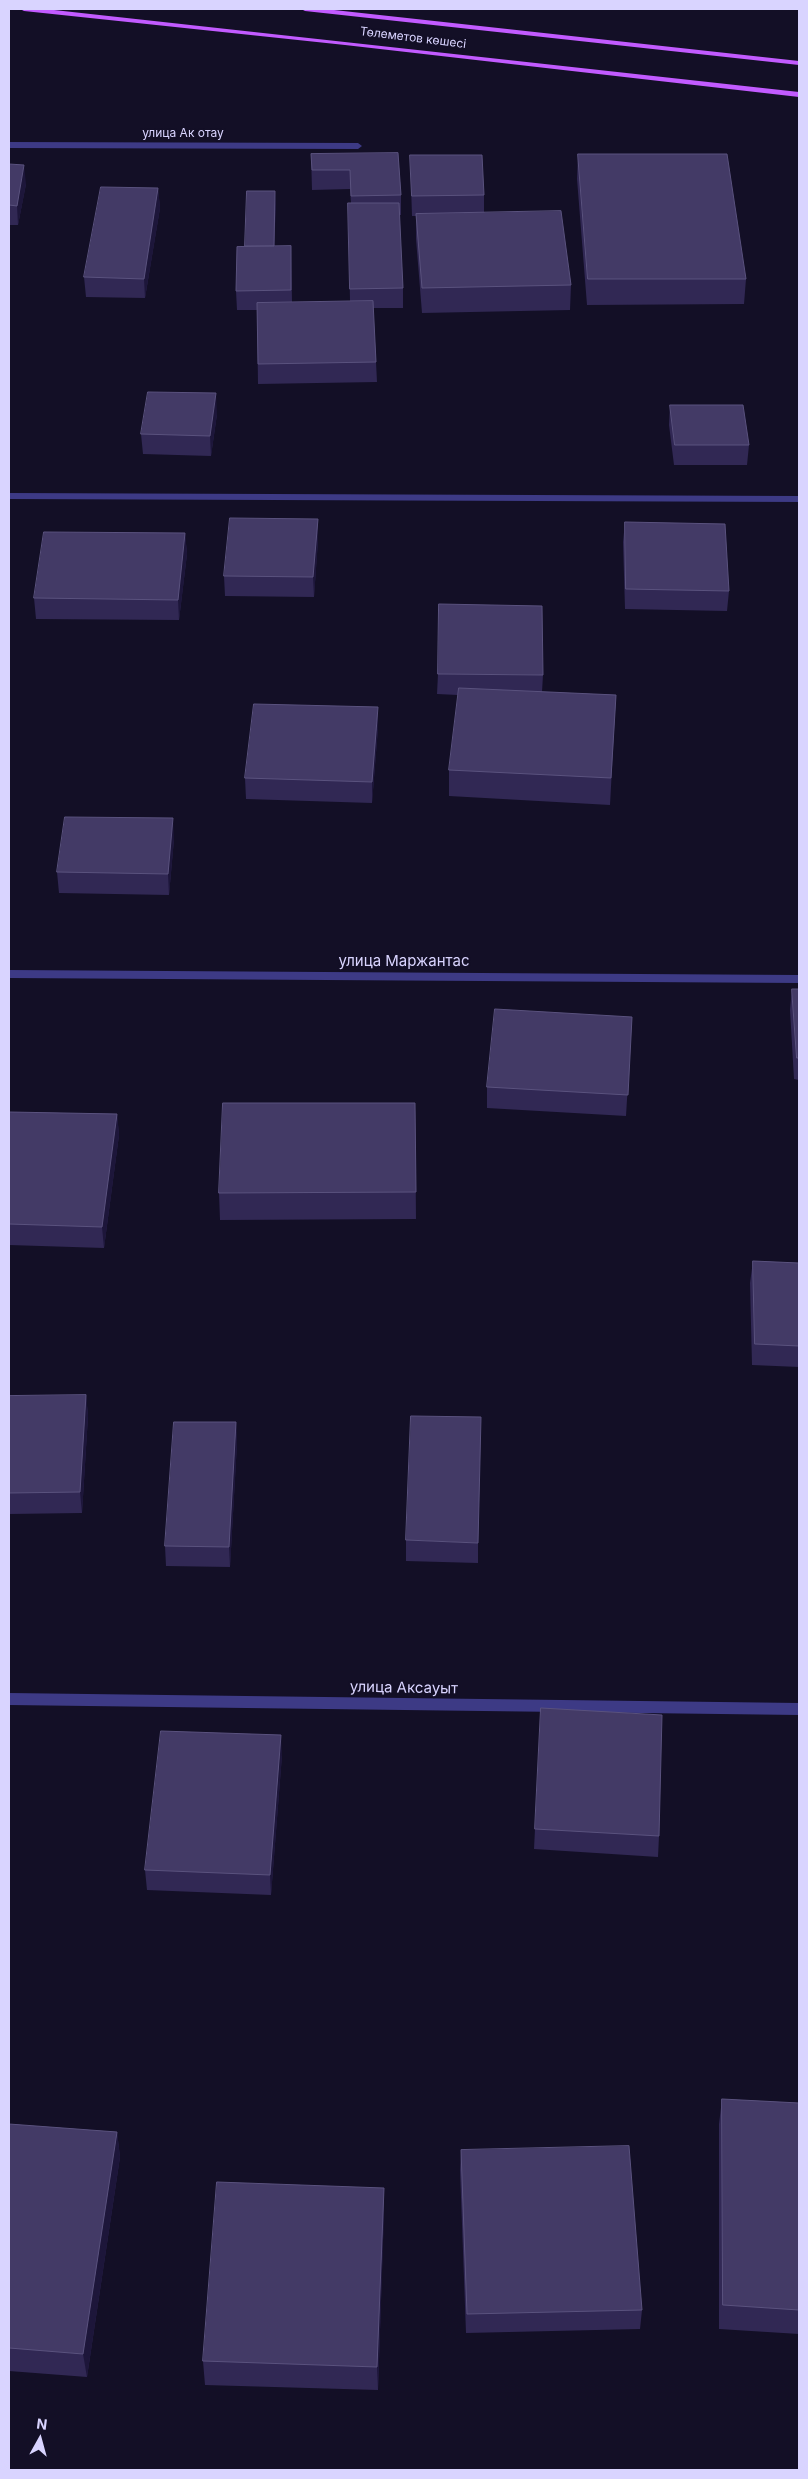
<!DOCTYPE html>
<meta charset="utf-8">
<style>
body{margin:0}
#map{position:relative;width:808px;height:2479px;overflow:hidden;background:#130f26;font-family:Inter,sans-serif}
canvas{display:block}
.frame{position:absolute;inset:0;border:10px solid #d9d4ff;pointer-events:none}
.north{position:absolute;left:15px;top:2414px;width:50px;height:50px;-webkit-text-stroke:4px #130f26;paint-order:stroke;rotate:7deg;font-size:14px;font-weight:700;line-height:20px;text-align:center;color:#d9d4ff}
.north::after{content:'';display:block;margin:auto;width:18px;height:22px;background:#d9d4ff;clip-path:polygon(50% 0,100% 100%,50% 72%,0 100%)}
</style>
<div id="map">
<canvas width="808" height="2479"></canvas>
<div class="frame"></div>
<div class="north">N</div>
</div>
<script>
const ctx = document.querySelector('canvas').getContext('2d');
ctx.lineJoin = 'round';
function paint(path, color) {
  ctx.fillStyle = color;
  ctx.fill(path, 'evenodd');
}
function strokePath(path, color, width, dash) {
  ctx.strokeStyle = color;
  ctx.lineWidth = width;
  ctx.lineCap = dash ? 'butt' : 'round';
  ctx.setLineDash(dash || []);
  ctx.stroke(path);
}
function label(font, color, halo, rows, align = 'center') {
  ctx.font = font + ' Inter,sans-serif';
  ctx.lineWidth = 4;
  ctx.setLineDash([]);
  ctx.textBaseline = 'middle';
  ctx.strokeStyle = halo;
  ctx.fillStyle = color;
  for (const [text, x, y, turn = 0] of rows) {
    ctx.save();
    ctx.translate(x, y);
    ctx.rotate((+turn || 0) * Math.PI / 180);
    ctx.textAlign = isNaN(turn) ? turn : align;
    if (halo) ctx.strokeText(text, 0, 0);
    ctx.fillText(text, 0, 0);
    ctx.restore();
  }
}
paint(new Path2D(`
 M 9,142 L 358,143 L 362,146 L 358,149 L 9,148 Z
 M 9,493 L 799,496 L 799,502 L 9,499 Z
 M 9,970 L 799,975 L 799,983 L 9,978 Z
 M 9,1693 L 799,1703 L 799,1715 L 9,1705 Z`), '#3d3a85');
paint(new Path2D(`
 M 20,9 L 45,9 L 799,92 L 799,97 L 345,45 L 24,11 Z
 M 301,9 L 325,9 L 799,61 L 799,65 L 305,11 Z`), '#c25bff');
paint(new Path2D(`
 M 398,153 L 401,195 L 401,215 L 399,215 L 403,288 L 403,308 L 373,308 L 376,362 L 377,382 L 258,384 L 257,310 L 237,310 L 236,291 L 245,246 L 276,202 L 274,246 L 291,246 L 292,302 L 350,301 L 348,203 L 351,203 L 350,189 L 312,190 L 311,154 Z
 M 578,154 L 746,279 L 744,304 L 587,305 L 577,179 Z
 M 410,155 L 484,195 L 484,212 L 571,285 L 570,310 L 422,313 L 416,239 L 416,216 L 412,216 Z
 M 9,164 L 26,184 L 18,225 L 9,225 Z
 M 158,188 L 160,208 L 145,298 L 86,297 L 84,277 Z
 M 670,405 L 749,445 L 747,465 L 674,465 L 669,425 Z
 M 217,414 L 211,456 L 143,454 L 141,434 Z
 M 318,519 L 318,540 L 314,597 L 225,596 L 224,576 Z
 M 625,522 L 729,591 L 727,611 L 625,609 L 623,542 Z
 M 185,533 L 187,554 L 179,620 L 36,619 L 34,598 Z
 M 438,674 L 543,675 L 542,692 L 616,695 L 610,805 L 449,796 L 449,770 L 458,695 L 437,694 Z
 M 378,728 L 372,803 L 246,799 L 245,778 Z
 M 174,839 L 169,895 L 59,893 L 57,872 Z
 M 792,989 L 799,989 L 799,1080 L 794,1079 L 790,1010 Z
 M 632,1017 L 626,1116 L 487,1108 L 487,1087 Z
 M 415,1103 L 416,1219 L 220,1220 L 219,1193 Z
 M 9,1112 L 117,1114 L 119,1135 L 104,1248 L 9,1245 Z
 M 753,1261 L 799,1263 L 799,1367 L 752,1365 L 750,1283 Z
 M 86,1395 L 88,1416 L 82,1513 L 9,1514 L 9,1396 Z
 M 236,1422 L 237,1443 L 230,1567 L 166,1566 L 165,1546 Z
 M 406,1540 L 478,1543 L 478,1563 L 406,1561 Z
 M 541,1708 L 659,1836 L 658,1857 L 534,1849 Z
 M 282,1755 L 271,1895 L 147,1890 L 145,1870 Z
 M 722,2099 L 799,2103 L 799,2334 L 719,2329 L 719,2124 Z
 M 9,2124 L 117,2132 L 120,2157 L 87,2377 L 9,2371 Z
 M 461,2150 L 642,2310 L 640,2329 L 466,2333 L 460,2170 Z
 M 384,2188 L 384,2212 L 378,2390 L 205,2385 L 203,2361 Z`), '#312854');
paint(new Path2D(`
 M 24,165 L 26,184 L 18,225 L 17,206 Z
 M 158,188 L 160,208 L 145,298 L 144,279 Z
 M 275,191 L 276,202 L 274,260 L 274,249 Z
 M 216,393 L 217,414 L 211,456 L 210,436 Z
 M 318,519 L 318,540 L 314,597 L 313,577 Z
 M 185,533 L 187,554 L 179,620 L 178,600 Z
 M 378,707 L 378,728 L 372,803 L 372,782 Z
 M 173,818 L 174,839 L 169,895 L 168,874 Z
 M 117,1114 L 119,1135 L 104,1248 L 102,1227 Z
 M 86,1395 L 88,1416 L 82,1513 L 80,1492 Z
 M 236,1422 L 237,1443 L 230,1567 L 229,1547 Z
 M 281,1735 L 282,1755 L 271,1895 L 270,1875 Z
 M 117,2132 L 120,2157 L 87,2377 L 83,2354 Z
 M 384,2188 L 384,2212 L 378,2390 L 377,2367 Z`), '#1d163a');
const building = new Path2D(`
 M 398,153 L 401,195 L 351,196 L 350,170 L 312,170 L 311,154 Z
 M 578,154 L 727,154 L 746,279 L 588,279 Z
 M 410,155 L 482,155 L 484,195 L 412,196 Z
 M 9,164 L 24,165 L 17,206 L 9,205 Z
 M 101,187 L 158,188 L 144,279 L 84,277 Z
 M 247,191 L 275,191 L 274,246 L 245,246 Z
 M 348,203 L 399,203 L 403,288 L 350,289 Z
 M 561,211 L 571,285 L 422,288 L 416,214 Z
 M 291,246 L 291,290 L 236,291 L 237,247 Z
 M 373,301 L 376,362 L 258,364 L 257,303 Z
 M 148,392 L 216,393 L 210,436 L 141,434 Z
 M 670,405 L 743,405 L 749,445 L 675,445 Z
 M 230,518 L 318,519 L 313,577 L 224,576 Z
 M 625,522 L 725,524 L 729,591 L 626,589 Z
 M 44,532 L 185,533 L 178,600 L 34,598 Z
 M 439,604 L 542,606 L 543,675 L 438,674 Z
 M 459,688 L 616,695 L 611,778 L 449,770 Z
 M 254,704 L 378,707 L 372,782 L 245,778 Z
 M 65,817 L 173,818 L 168,874 L 57,872 Z
 M 792,989 L 799,989 L 799,1058 L 797,1058 Z
 M 495,1009 L 632,1017 L 628,1095 L 487,1087 Z
 M 223,1103 L 415,1103 L 416,1192 L 219,1193 Z
 M 9,1112 L 117,1114 L 102,1227 L 9,1224 Z
 M 753,1261 L 799,1263 L 799,1346 L 755,1344 Z
 M 86,1395 L 80,1492 L 9,1493 L 9,1396 Z
 M 411,1416 L 481,1417 L 478,1543 L 406,1540 Z
 M 174,1422 L 236,1422 L 229,1547 L 165,1546 Z
 M 541,1708 L 662,1715 L 659,1836 L 535,1829 Z
 M 161,1731 L 281,1735 L 270,1875 L 145,1870 Z
 M 722,2099 L 799,2103 L 799,2310 L 723,2305 Z
 M 9,2124 L 117,2132 L 83,2354 L 9,2348 Z
 M 629,2146 L 642,2310 L 467,2314 L 461,2150 Z
 M 217,2182 L 384,2188 L 377,2367 L 203,2361 Z`);
paint(building, '#433a66');
strokePath(building, '#5a527e', 1);
label('12px', '#d9d4ff', '#130f26', [
 ["Төлеметов көшесі",413,38,7],
 ["улица Ак отау",183,133]
]);
label('15px', '#d9d4ff', '#130f26', [
 ["улица Маржантас",404,961],
 ["улица Аксауыт",404,1688,1]
]);
</script>
